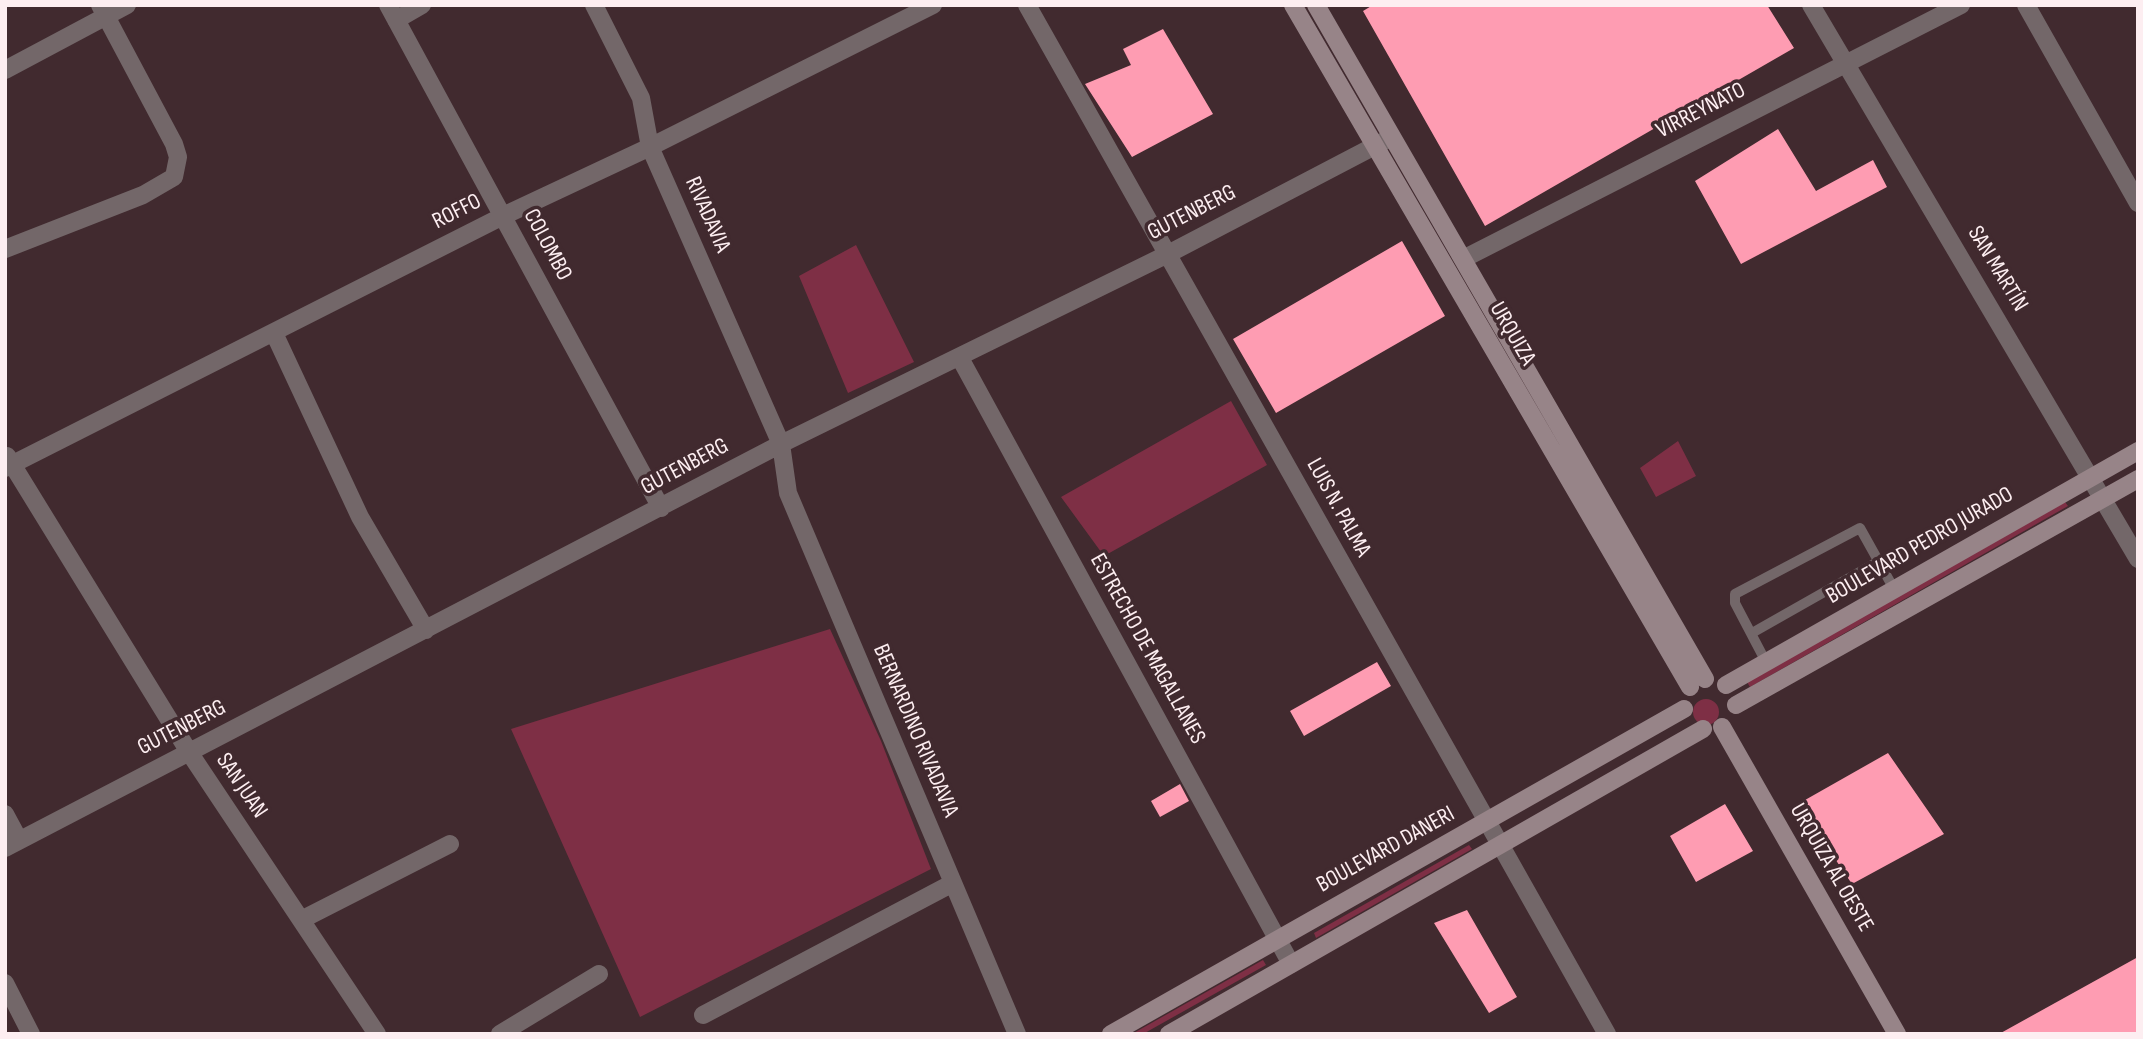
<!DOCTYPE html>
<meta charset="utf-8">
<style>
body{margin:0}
#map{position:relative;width:2143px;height:1039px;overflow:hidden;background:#412a2f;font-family:"Sofia Sans Condensed",sans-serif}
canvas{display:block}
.frame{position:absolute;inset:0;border:7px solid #fdeef1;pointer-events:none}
</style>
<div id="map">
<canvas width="2143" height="1039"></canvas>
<div class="frame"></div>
</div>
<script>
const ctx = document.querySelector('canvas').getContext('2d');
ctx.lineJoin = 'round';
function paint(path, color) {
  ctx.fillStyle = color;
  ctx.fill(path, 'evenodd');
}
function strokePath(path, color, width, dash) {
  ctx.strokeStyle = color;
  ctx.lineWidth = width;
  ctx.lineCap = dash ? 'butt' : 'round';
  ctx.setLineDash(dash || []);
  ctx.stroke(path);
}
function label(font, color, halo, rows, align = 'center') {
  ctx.font = font + ' "Sofia Sans Condensed",sans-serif';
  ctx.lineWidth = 7;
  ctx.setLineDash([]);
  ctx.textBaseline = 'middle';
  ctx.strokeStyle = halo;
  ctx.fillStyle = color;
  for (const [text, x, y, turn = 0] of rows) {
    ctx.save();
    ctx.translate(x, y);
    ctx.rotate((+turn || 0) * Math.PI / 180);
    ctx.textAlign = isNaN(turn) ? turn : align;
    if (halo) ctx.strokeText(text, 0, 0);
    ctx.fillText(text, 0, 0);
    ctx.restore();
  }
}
paint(new Path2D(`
 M 856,245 L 914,362 L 848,393 L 799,276 Z
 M 1231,401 L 1267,465 L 1104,556 L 1061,497 Z
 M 1678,441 L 1696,476 L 1656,497 L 1640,468 Z
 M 2065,502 L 2068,506 L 1750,687 L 1747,682 Z
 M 830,629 L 881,741 L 931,869 L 640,1017 L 511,729 Z
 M1693 712a13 13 0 1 1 26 0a13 13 0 1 1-26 0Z
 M 1469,845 L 1472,849 L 1316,938 L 1314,933 Z
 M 1263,960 L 1266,965 L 1143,1034 L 1132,1034 Z`), '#7e2f45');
paint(new Path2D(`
 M 1373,5 L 1767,5 L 1794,48 L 1485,226 L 1363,11 Z
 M 1163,29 L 1213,114 L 1132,157 L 1085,84 L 1131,65 L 1123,49 Z
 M 1778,129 L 1816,191 L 1873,160 L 1887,187 L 1741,264 L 1695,181 Z
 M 1402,241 L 1445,316 L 1276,413 L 1233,339 Z
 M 1377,662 L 1391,686 L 1304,736 L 1290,711 Z
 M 1888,753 L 1944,834 L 1852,884 L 1798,804 Z
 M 1180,784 L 1189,801 L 1160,817 L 1151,801 Z
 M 1725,804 L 1753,851 L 1696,882 L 1670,836 Z
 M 1467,910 L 1517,997 L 1489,1013 L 1434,923 Z
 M 2138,957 L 2138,1034 L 1999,1034 Z`), '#fe9cb2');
strokePath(new Path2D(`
 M 1752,633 L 1879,561
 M 1766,662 L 1735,603 L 1735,594 L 1860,528 L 1894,589`), '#736769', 10);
strokePath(new Path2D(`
 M 388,5 L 661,508
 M 594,5 L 641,98 L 650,147 L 781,444 L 788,493 L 1017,1034
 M 1027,5 L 1607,1034
 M 1811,5 L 2138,559
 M 2026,5 L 2138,203
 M 396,20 L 422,5
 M 5,70 L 127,5
 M 5,249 L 143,195 L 174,177 L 178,157 L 174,144 L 100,5
 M 1463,259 L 1961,5
 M 274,333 L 360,517 L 426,630
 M 960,358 L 1291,964
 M 7,456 L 189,752 L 377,1034
 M 5,468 L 503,216 L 650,147 L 933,5
 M 5,814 L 19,840
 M 5,848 L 781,444 L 1168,254 L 1388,139
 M 301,920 L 450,844
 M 5,983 L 31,1034
 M 703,1015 L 953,883
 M 500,1034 L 599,974`), '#736769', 18);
strokePath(new Path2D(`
 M 1293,5 L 1690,687
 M 1316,5 L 1705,679
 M 1726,685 L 2138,451
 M 1736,705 L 2138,479
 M 1722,727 L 1897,1034
 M 1111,1034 L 1684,709
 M 1169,1034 L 1703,729`), '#978488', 18);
label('23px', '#fdeef1', '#412a2f', [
 ["VIRREYNATO",1701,111,-27],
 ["ROFFO",457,212,-27],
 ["GUTENBERG",1192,213,-27],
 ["RIVADAVIA",707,215,66],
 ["COLOMBO",547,245,62],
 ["SAN MARTÍN",1997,269,59],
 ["URQUIZA",1512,334,60],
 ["GUTENBERG",685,467,-28],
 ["LUIS N. PALMA",1338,508,61],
 ["BOULEVARD PEDRO JURADO",1920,546,-30],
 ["ESTRECHO DE MAGALLANES",1147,649,61],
 ["GUTENBERG",182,728,-27],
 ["BERNARDINO RIVADAVIA",915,731,67],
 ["SAN JUAN",241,786,56],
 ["BOULEVARD DANERI",1386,850,-29],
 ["URQUIZA AL OESTE",1831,868,60]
]);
</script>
